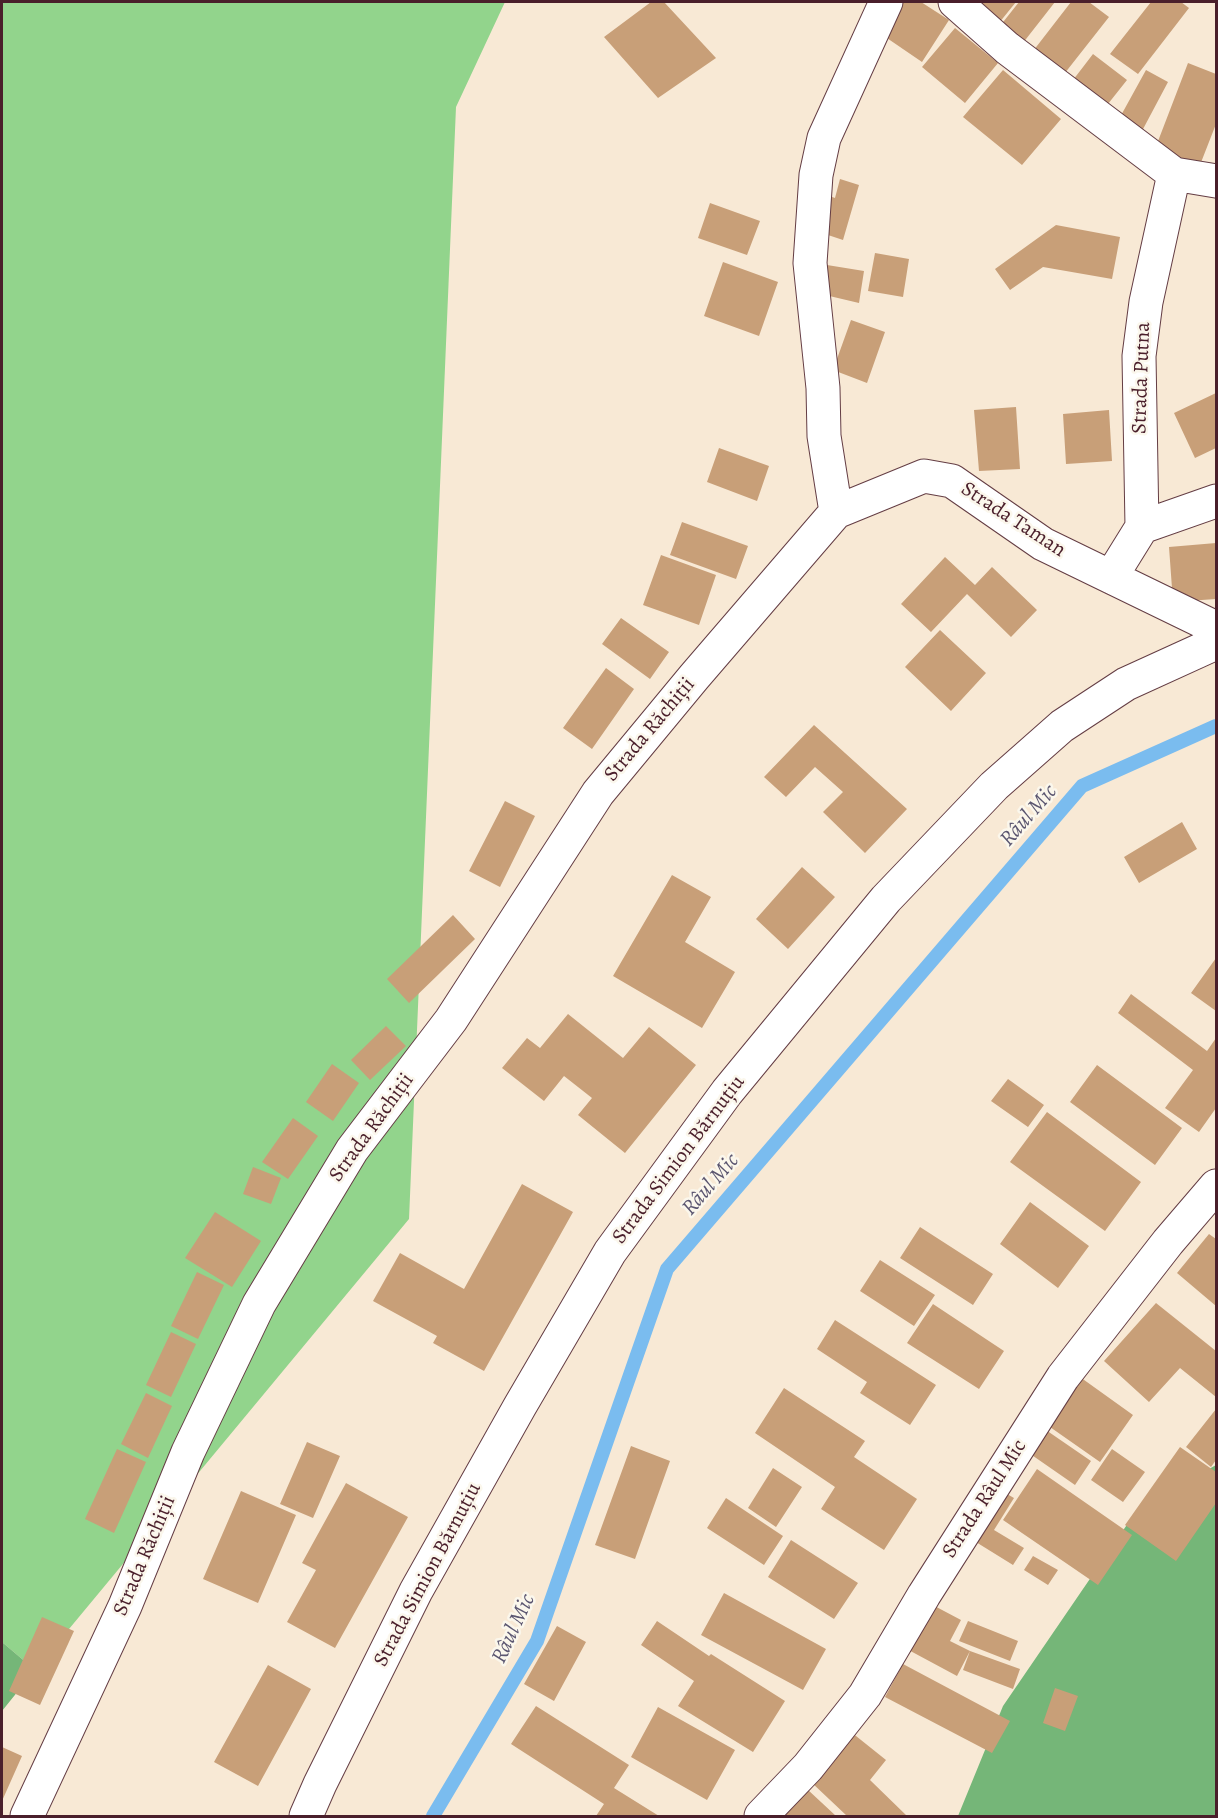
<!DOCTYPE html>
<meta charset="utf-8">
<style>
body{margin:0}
#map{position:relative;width:1218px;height:1818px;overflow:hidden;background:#f8e9d5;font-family:Alegreya,serif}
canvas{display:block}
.frame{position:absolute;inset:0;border:3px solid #4a1f2b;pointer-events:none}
</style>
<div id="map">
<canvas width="1218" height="1818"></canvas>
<div class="frame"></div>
</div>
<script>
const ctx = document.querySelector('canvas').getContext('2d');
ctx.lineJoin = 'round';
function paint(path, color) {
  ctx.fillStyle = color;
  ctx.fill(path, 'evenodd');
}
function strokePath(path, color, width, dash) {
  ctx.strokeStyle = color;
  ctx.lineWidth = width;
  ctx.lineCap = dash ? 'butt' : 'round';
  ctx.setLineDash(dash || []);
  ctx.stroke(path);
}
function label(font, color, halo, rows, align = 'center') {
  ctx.font = font + ' Alegreya,serif';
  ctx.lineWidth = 5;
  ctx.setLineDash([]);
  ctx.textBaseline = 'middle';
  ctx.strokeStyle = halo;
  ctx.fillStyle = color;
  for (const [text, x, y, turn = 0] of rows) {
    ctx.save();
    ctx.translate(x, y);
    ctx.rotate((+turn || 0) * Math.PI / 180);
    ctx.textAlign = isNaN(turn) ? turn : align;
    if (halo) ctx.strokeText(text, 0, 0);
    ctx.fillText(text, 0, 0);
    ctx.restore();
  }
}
paint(new Path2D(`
 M 2,2 L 505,2 L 456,107 L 409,1219 L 35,1670 L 2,1642 Z`), '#92d48c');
paint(new Path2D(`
 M 1216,1465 L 1216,1816 L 958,1816 L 1003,1706 L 1137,1510 Z
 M 2,1642 L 35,1670 L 2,1711 Z`), '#75b678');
strokePath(new Path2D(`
 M 433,1816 L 537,1641 L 667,1269 L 1082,786 L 1216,726`), '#7abcef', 14);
paint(new Path2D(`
 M 651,2 L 664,2 L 716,58 L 658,98 L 604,37 Z
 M 902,2 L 921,2 L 949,20 L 922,62 L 881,34 Z
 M 975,2 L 1016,2 L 999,23 Z
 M 1019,2 L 1055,2 L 1019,48 L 996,31 Z
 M 1071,2 L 1089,2 L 1109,17 L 1061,78 L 1030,55 Z
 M 1151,2 L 1181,2 L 1189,8 L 1138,74 L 1110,54 Z
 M 955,28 L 998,63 L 965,103 L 922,67 Z
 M 1093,54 L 1127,80 L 1104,109 L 1070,84 Z
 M 1188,63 L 1216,74 L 1216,124 L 1200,165 L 1155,149 Z
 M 1003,70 L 1061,119 L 1022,165 L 963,117 Z
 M 1146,70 L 1168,82 L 1142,131 L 1119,119 Z
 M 840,179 L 859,185 L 843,240 L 822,233 L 824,194 L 835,198 Z
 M 710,203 L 760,221 L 747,255 L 698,238 Z
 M 1056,225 L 1120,237 L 1112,279 L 1043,267 L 1010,290 L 995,269 Z
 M 875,253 L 909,259 L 903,297 L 868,291 Z
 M 723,262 L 778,282 L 759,336 L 704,316 Z
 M 827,265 L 864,271 L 859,303 L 821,294 Z
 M 851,320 L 885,332 L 867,383 L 833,370 Z
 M 1216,393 L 1216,448 L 1195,458 L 1174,413 Z
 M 1016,407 L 1020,469 L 979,471 L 974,410 Z
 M 1109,410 L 1112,461 L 1066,464 L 1063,414 Z
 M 719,448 L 769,466 L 757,501 L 707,482 Z
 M 682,522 L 748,546 L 736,579 L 670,555 Z
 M 1216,543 L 1216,599 L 1173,602 L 1169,547 Z
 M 661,555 L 716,575 L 699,625 L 643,605 Z
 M 945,557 L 975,585 L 992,567 L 1037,610 L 1011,637 L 967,594 L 931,632 L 901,604 Z
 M 621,618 L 669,652 L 650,679 L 602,644 Z
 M 940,630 L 986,673 L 951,711 L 905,667 Z
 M 606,668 L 634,689 L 592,749 L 563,728 Z
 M 814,725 L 907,809 L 865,853 L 823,812 L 843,792 L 815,767 L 786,797 L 764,777 Z
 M 505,801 L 535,816 L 500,887 L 469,871 Z
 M 1182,822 L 1197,849 L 1139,883 L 1124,857 Z
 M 802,867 L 835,897 L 788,949 L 756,919 Z
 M 672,875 L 711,897 L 685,942 L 735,972 L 702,1028 L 613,976 Z
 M 453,915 L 475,939 L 409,1003 L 387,979 Z
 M 1216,958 L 1216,1011 L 1191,993 Z
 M 1131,994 L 1207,1051 L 1216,1038 L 1216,1108 L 1199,1132 L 1165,1108 L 1193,1070 L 1118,1013 Z
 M 568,1014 L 623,1058 L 649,1027 L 696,1065 L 625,1153 L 578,1115 L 592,1098 L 564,1076 L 544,1101 L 502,1068 L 527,1038 L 540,1048 Z
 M 386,1026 L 406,1046 L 370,1080 L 351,1060 Z
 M 332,1064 L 359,1083 L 333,1121 L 306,1102 Z
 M 1097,1065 L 1182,1128 L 1155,1165 L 1070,1102 Z
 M 1008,1079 L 1044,1105 L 1028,1127 L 991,1101 Z
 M 1047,1112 L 1141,1182 L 1105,1231 L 1010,1162 Z
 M 293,1118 L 318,1136 L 288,1179 L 262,1162 Z
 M 253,1167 L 281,1178 L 271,1204 L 243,1194 Z
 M 522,1184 L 573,1212 L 484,1371 L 433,1343 L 437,1336 L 373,1301 L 400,1253 L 464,1289 Z
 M 1030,1202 L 1089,1246 L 1058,1288 L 1000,1244 Z
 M 215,1212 L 261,1241 L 232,1287 L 185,1258 Z
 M 920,1227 L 993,1274 L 973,1305 L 900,1258 Z
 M 1209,1234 L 1216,1239 L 1216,1306 L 1177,1273 Z
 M 880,1260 L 935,1295 L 914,1326 L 860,1291 Z
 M 197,1272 L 224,1285 L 198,1339 L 171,1326 Z
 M 1156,1303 L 1216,1351 L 1216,1397 L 1180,1368 L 1149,1402 L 1104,1361 Z
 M 933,1304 L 1004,1351 L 979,1389 L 907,1343 Z
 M 835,1320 L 936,1385 L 910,1425 L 860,1393 L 867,1382 L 817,1349 Z
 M 171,1332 L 196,1344 L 171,1397 L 146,1385 Z
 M 1073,1372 L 1133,1415 L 1100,1462 L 1040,1420 Z
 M 784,1388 L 865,1441 L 854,1457 L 917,1499 L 884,1550 L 821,1509 L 835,1487 L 755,1433 Z
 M 146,1393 L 172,1406 L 148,1458 L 121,1444 Z
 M 1216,1409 L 1216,1460 L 1211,1467 L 1186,1447 Z
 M 1043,1428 L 1091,1461 L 1075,1485 L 1026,1451 Z
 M 307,1442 L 340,1456 L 313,1518 L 280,1504 Z
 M 631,1446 L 670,1461 L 635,1559 L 595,1545 Z
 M 1180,1447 L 1216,1472 L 1216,1503 L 1176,1561 L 1125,1525 Z
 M 117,1449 L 146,1462 L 114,1533 L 85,1519 Z
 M 1112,1449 L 1145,1472 L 1123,1502 L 1091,1480 Z
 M 773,1468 L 802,1487 L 776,1527 L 748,1508 Z
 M 1037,1469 L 1132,1535 L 1098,1585 L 1003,1520 Z
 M 346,1483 L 408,1517 L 335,1648 L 287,1622 L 316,1570 L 302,1563 Z
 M 993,1486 L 1014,1498 L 994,1530 L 1024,1548 L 1013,1565 L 963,1534 Z
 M 241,1491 L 296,1515 L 258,1603 L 203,1579 Z
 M 726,1498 L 783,1536 L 764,1565 L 707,1528 Z
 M 791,1540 L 858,1583 L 834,1619 L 768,1577 Z
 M 1033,1556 L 1058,1570 L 1048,1585 L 1024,1570 Z
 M 724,1593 L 826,1649 L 803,1690 L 701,1635 Z
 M 927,1602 L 961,1620 L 950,1641 L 970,1651 L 957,1676 L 903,1647 Z
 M 42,1617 L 74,1631 L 40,1705 L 9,1691 Z
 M 657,1621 L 709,1656 L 711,1654 L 785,1701 L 753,1752 L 678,1706 L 694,1681 L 641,1645 Z
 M 968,1621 L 1018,1641 L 1010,1661 L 959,1641 Z
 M 557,1626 L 586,1642 L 554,1701 L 524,1684 Z
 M 970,1651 L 1020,1669 L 1013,1689 L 963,1670 Z
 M 903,1664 L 1010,1721 L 992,1753 L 885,1697 Z
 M 268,1665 L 311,1689 L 258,1786 L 214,1762 Z
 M 1055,1688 L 1078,1696 L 1065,1731 L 1043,1723 Z
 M 536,1706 L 629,1765 L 614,1788 L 659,1816 L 596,1816 L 604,1804 L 511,1744 Z
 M 658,1707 L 735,1750 L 707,1800 L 631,1757 Z
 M 851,1732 L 886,1760 L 870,1780 L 907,1816 L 847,1816 L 811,1782 Z
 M 2,1747 L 22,1756 L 2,1801 Z
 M 807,1789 L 836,1816 L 781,1816 Z`), '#c89f78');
const minor = new Path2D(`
 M 955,2 L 1007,48 L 1174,174 L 1216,181
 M 836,512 L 824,436 L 823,388 L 810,263 L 816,175 L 824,138 L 886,2
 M 1142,527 L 1216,501
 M 1111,577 L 1142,527 L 1139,356 L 1146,302 L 1174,174
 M 27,1816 L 125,1606 L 188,1452 L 259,1304 L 352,1150 L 451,1020 L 598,793 L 694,677 L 836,512 L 924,476 L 952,481 L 1043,544 L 1216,628
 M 306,1816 L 320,1784 L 416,1591 L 520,1406 L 610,1252 L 727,1092 L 886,899 L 994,786 L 1062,726 L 1126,684 L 1216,643`);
const tertiary = new Path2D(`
 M 761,1816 L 808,1767 L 865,1695 L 924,1595 L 1063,1377 L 1168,1242 L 1216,1186`);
strokePath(minor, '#643d44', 35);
strokePath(tertiary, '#643d44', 35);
strokePath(minor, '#fff', 33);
strokePath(tertiary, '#fff', 33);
label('21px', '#4a1f2b', '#fbf7ec', [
 ["Strada Putna",1142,378,-88],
 ["Strada Taman",1013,520,33],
 ["Strada Răchiții",650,730,-50],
 ["Strada Răchiții",372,1128,-54],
 ["Strada Simion Bărnuțiu",679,1160,-53],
 ["Strada Râul Mic",985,1499,-57],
 ["Strada Răchiții",145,1556,-67],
 ["Strada Simion Bărnuțiu",428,1575,-62]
]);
label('italic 22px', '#5b5670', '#fbf7ec', [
 ["Râul Mic",1029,816,-49],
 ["Râul Mic",711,1185,-49],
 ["Râul Mic",514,1629,-65]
]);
</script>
